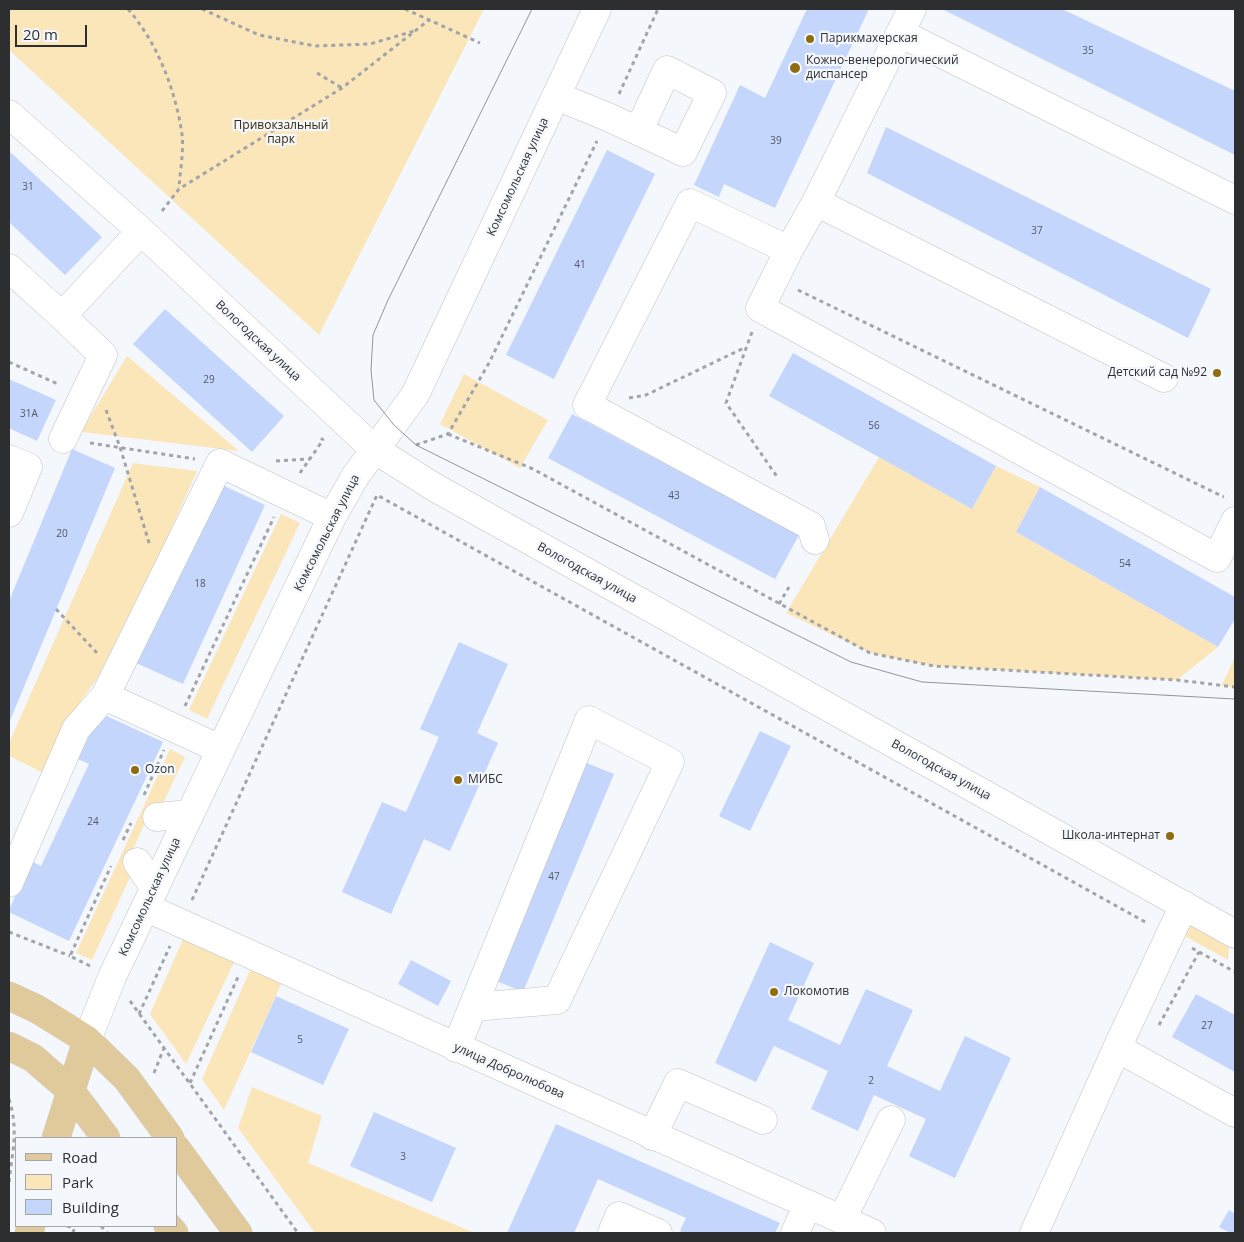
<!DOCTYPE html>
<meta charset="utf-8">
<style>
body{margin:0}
#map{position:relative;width:1244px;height:1242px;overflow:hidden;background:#f4f7fc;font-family:"Open Sans",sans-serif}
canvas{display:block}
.frame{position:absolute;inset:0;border:10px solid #2d2e30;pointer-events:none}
.legend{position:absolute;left:15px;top:1137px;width:162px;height:90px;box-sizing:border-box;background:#f4f7fc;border:1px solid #a4a7aa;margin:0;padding:6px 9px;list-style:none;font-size:15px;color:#2d2e30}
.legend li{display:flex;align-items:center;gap:10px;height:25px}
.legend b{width:25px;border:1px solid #a4a7aa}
.scale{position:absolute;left:15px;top:25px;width:72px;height:22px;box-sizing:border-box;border:2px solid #2d2e30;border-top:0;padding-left:6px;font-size:15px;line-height:18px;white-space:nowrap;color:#2d2e30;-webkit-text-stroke:4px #f4f7fc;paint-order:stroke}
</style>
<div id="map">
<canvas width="1244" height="1242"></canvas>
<div class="frame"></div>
<ul class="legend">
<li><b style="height:6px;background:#e0ca9c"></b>Road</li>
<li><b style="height:14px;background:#fbe6ba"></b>Park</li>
<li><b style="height:14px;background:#c4d6fc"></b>Building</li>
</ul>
<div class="scale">20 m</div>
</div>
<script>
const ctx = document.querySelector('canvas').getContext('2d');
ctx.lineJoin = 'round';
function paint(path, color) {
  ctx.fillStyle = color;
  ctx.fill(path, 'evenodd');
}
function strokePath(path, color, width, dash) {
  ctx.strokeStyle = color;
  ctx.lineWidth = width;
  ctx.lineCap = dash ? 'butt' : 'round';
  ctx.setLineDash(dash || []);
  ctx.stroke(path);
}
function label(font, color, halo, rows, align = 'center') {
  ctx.font = font + ' "Open Sans",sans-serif';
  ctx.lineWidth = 4.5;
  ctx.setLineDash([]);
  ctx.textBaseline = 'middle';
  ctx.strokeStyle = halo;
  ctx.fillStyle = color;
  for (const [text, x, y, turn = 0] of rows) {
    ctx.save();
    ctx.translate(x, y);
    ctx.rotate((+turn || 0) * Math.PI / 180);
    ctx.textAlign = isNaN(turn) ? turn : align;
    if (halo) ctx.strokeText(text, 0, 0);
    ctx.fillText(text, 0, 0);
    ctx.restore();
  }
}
paint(new Path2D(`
 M 9,9 L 484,9 L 319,335 L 9,50 Z
 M 127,356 L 239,451 L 81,432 Z
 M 464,374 L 548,420 L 520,468 L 440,424 Z
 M 879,457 L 972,509 L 996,466 L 1040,487 L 1016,532 L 1218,647 L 1177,680 L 934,666 L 870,653 L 786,613 Z
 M 133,463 L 197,471 L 116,652 L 70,716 L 47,775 L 9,756 L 9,743 Z
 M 281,514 L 300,523 L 207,719 L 189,710 Z
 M 1235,658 L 1235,687 L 1221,686 Z
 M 170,749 L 185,757 L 159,812 L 151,809 L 131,854 L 135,866 L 92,960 L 76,953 Z
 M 1192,925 L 1229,944 L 1228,960 L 1181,934 Z
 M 185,935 L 236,958 L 186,1064 L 150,1014 Z
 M 252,966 L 283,980 L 224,1110 L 202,1079 Z
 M 252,1087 L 322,1116 L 308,1163 L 475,1233 L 315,1233 L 238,1128 Z`), '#fbe6ba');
paint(new Path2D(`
 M 807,9 L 869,9 L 775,208 L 724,184 L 719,197 L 694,185 L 740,85 L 765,98 Z
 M 942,9 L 1062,9 L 1235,91 L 1235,155 Z
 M 886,127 L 1211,289 L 1188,338 L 867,173 Z
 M 607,150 L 655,174 L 554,379 L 506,355 Z
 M 9,151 L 102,237 L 65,275 L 9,222 Z
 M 165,309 L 284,416 L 252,452 L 133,344 Z
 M 793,353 L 996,466 L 972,509 L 769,396 Z
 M 9,379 L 56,400 L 37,441 L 9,428 Z
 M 572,414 L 799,535 L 775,579 L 548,458 Z
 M 72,449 L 115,468 L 9,723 L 9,601 Z
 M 218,483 L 265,505 L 183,684 L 136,663 Z
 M 1040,487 L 1235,597 L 1235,619 L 1218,647 L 1016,532 Z
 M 459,642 L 508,664 L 477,733 L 498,743 L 450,851 L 424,839 L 391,914 L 342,892 L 382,802 L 406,812 L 439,737 L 420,729 Z
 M 100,713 L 163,742 L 69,941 L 9,912 L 9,910 L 31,861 L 41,866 L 89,764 L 78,759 Z
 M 760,731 L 791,746 L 750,831 L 719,816 Z
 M 584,762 L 614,774 L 523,992 L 494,980 Z
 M 770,942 L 814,963 L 788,1020 L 840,1045 L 866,989 L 913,1010 L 887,1066 L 940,1091 L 965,1036 L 1011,1058 L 955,1178 L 909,1156 L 926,1119 L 874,1095 L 858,1131 L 811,1109 L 828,1071 L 774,1046 L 756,1082 L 715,1063 Z
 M 411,960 L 451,981 L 438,1006 L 398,984 Z
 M 1196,994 L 1235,1015 L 1235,1072 L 1172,1037 Z
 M 276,996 L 349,1029 L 323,1085 L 251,1052 Z
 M 374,1112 L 456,1148 L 432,1202 L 350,1166 Z
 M 556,1124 L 780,1223 L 775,1233 L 684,1233 L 680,1231 L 686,1218 L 598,1179 L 574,1233 L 507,1233 Z
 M 1229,1210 L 1235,1214 L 1235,1233 L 1230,1233 L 1219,1227 Z`), '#c4d6fc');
const minor = new Path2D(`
 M 912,9 L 816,202 L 789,250 L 760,308 L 1217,558 L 1235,521
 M 900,33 L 1235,200
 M 556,96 L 608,117 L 683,152 L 712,93 L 667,70 L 639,130
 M 9,114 L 141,231 L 374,449 L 434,487 L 1235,934
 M 816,202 L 1164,378
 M 789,250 L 690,203 L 587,405 L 811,526 L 815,540
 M 9,268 L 62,316 L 141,231
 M 62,316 L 103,355 L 63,439
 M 9,459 L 28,467 L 9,513
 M 105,696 L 220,749
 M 157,817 L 190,814
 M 137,862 L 155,888
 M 9,883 L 76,729 L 105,696 L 220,463 L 332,517
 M 147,908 L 872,1233
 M 87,1040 L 112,977 L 332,517 L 356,475 L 415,395 L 597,9
 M 456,1048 L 589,720 L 670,762 L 557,1000 L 474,1007
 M 1117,1048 L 1235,1113
 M 652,1136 L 678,1083 L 763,1120
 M 842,1219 L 891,1120
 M 612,1233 L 619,1216 L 658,1233
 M 795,1233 L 808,1204
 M 1034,1233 L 1117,1048 L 1184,905`);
const major = new Path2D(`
 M 9,996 L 37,1009 L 87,1040 L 127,1079 L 170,1138
 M 9,1046 L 33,1058 L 70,1090 L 106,1138
 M 56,1138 L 87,1040
 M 176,1148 L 238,1233
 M 168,1226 L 174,1233
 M 29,1233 L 31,1226`);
strokePath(minor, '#bfc1c6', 29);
strokePath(major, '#d5d5d6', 29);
strokePath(new Path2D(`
 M 128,9 C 158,44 175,89 182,134 C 184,151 180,171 179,188
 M 202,9 L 259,35 L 315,46 L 370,44 L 414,31
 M 405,9 L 480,43
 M 1234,9 L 1235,9
 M 317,73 L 342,88
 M 619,94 L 658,9
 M 162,211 L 179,189 L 342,88 L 429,20
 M 798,290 L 1224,497
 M 752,332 L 726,403 L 778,478
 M 9,362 L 60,385
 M 629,398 L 646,395 L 746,347
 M 106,410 L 120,447 L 150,546
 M 448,434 L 533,469 L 870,653 L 934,666 L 1177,680 L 1235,687
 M 90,443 L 195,459
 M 416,445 L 448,434 L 489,363 L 597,141
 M 276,461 L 310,459
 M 300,473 L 323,440 L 321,438
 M 779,604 L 789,587
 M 56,609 L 97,653
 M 185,706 L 274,517
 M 144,795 L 164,750
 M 123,840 L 131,823
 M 192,900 L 377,495 L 1147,923
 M 9,932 L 70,956
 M 1192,948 L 1235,972
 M 90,966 L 70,956 L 111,866
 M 130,1001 L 298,1233
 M 139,1014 L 170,946
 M 1159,1025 L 1199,952
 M 154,1073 L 164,1048
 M 190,1083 L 238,977
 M 9,1099 C 19,1131 12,1152 9,1183
 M 67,1226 L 74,1228
 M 101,1226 L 107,1233
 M 73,1233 L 75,1226`), '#a2a4a8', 3, [4, 4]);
strokePath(minor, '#fff', 28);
strokePath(major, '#e0ca9c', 28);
strokePath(new Path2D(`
 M 532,9 L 388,300 L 373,335 L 371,370 L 374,400 L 394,425 L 416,445 L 851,662 L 922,682 L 1235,699`), '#929498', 1);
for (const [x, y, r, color] of [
 [810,39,5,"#8f6c10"],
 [795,68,6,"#8f6c10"],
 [1217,373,5,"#8f6c10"],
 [135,770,5,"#8f6c10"],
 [458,780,5,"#8f6c10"],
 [1170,836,5,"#8f6c10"],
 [774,992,5,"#8f6c10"]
]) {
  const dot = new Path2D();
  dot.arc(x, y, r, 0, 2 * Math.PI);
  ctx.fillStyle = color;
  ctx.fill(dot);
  strokePath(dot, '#f4f7fc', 2);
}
label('10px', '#535863', null, [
 ["35",1088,51],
 ["39",776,141],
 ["31",28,187],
 ["37",1037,231],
 ["41",580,265],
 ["29",209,380],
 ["31А",29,414],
 ["56",874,426],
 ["43",674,496],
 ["20",62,534],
 ["54",1125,564],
 ["18",200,584],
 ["24",93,822],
 ["47",554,877],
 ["27",1207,1026],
 ["5",300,1040],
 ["2",871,1081],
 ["3",403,1157]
]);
label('12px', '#2d2e30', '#f4f7fc', [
 ["Парикмахерская",820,39],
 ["Кожно-венерологический",806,61],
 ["диспансер",806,75],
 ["Детский сад №92",1207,373,"right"],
 ["Ozon",145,770],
 ["МИБС",468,780],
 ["Школа-интернат",1160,836,"right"],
 ["Локомотив",784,992]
], 'left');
label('12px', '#352708', '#f4f7fc', [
 ["Привокзальный",281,126],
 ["парк",281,140]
]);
label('12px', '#2d2e30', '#f4f7fc', [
 ["Комсомольская улица",518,177,-65],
 ["Вологодская улица",258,341,43],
 ["Комсомольская улица",327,533,-63],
 ["Вологодская улица",587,573,29],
 ["Вологодская улица",941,770,29],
 ["Комсомольская улица",150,897,-65],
 ["улица Добролюбова",509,1071,24]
]);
</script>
